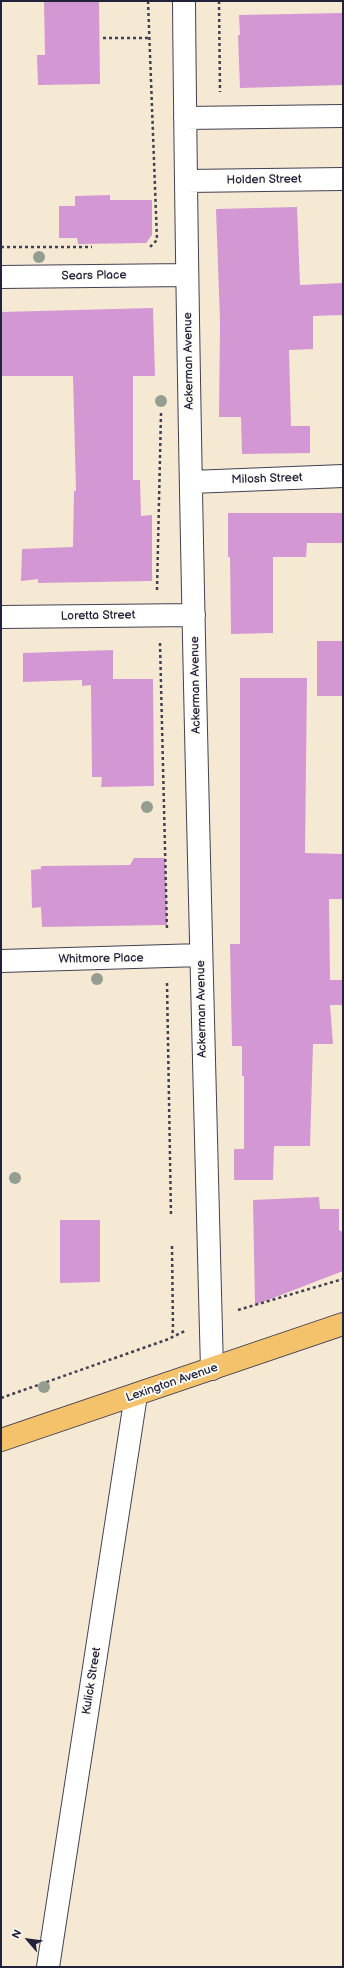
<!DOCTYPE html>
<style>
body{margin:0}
#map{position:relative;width:344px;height:1968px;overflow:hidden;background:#f6e9d4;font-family:"Balsamiq Sans",sans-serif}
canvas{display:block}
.frame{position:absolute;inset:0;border:2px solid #22223b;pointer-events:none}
.north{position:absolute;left:8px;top:1920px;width:40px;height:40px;-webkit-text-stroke:3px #fdfcf7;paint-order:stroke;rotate:298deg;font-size:11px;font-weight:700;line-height:16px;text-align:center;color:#22223b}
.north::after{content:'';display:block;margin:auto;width:14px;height:18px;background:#22223b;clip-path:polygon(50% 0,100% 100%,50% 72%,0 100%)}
</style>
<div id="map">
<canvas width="344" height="1968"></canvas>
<div class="frame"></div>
<div class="north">N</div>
</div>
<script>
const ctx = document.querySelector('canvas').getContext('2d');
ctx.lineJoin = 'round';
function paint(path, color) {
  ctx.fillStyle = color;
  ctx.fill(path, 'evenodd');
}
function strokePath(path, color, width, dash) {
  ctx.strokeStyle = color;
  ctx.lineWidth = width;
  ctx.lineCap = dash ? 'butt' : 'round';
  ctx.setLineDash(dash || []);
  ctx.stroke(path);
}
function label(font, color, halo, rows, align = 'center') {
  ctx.font = font + ' "Balsamiq Sans",sans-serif';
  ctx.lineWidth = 4;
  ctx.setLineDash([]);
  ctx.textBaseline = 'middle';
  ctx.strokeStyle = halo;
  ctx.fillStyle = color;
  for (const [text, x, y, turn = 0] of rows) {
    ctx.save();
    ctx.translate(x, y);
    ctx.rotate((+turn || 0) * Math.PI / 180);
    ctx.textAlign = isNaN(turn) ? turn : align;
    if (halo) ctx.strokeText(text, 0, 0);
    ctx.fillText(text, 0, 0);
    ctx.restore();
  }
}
paint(new Path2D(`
 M 54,1 L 99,1 L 100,84 L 38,85 L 37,55 L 45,55 L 44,2 Z
 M 343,13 L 343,85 L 240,88 L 238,35 L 240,35 L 239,15 Z
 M 110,195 L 110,200 L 152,200 L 152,235 L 146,243 L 78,244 L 77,238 L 59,238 L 59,206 L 75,206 L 75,196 Z
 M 297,207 L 300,285 L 343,283 L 343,315 L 313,316 L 313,349 L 289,350 L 291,426 L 310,426 L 310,453 L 242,454 L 241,417 L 219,417 L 220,321 L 216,209 Z
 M 153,308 L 155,376 L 133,376 L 133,480 L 140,480 L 141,516 L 152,515 L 152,581 L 38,583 L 38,579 L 21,581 L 22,549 L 73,547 L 74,491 L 76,491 L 73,376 L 1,376 L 1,312 Z
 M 228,513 L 343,513 L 343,543 L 307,543 L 306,557 L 273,557 L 273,633 L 231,634 L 230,557 L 228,557 Z
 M 317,641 L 343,641 L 343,696 L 317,696 Z
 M 113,650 L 113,679 L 153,679 L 154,786 L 101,787 L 102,777 L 92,777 L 91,685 L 82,686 L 82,680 L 23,682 L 23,653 Z
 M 240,678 L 307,678 L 305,853 L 343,854 L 343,899 L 329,899 L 330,980 L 343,980 L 343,1005 L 330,1005 L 333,1044 L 313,1044 L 310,1146 L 274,1146 L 273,1180 L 234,1180 L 234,1149 L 244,1149 L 244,1076 L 242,1076 L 242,1046 L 232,1046 L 230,944 L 240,944 Z
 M 134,858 L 165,858 L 167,925 L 42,927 L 41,907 L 32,908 L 31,870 L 41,869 L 41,866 L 130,865 Z
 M 319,1197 L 320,1209 L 339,1209 L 339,1230 L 343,1232 L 343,1271 L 255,1305 L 253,1200 Z
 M 60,1220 L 100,1220 L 100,1282 L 60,1283 Z`), '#d397d3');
const minor = new Path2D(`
 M 184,1 C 188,457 200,913 212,1369
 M 185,118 L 343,116
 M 186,181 L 343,179
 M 1,277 L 187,275
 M 191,482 L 343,476
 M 1,617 L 194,615
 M 1,961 L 201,955
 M 48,1967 L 136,1395`);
const major = new Path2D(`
 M 1,1440 L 343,1324`);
strokePath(minor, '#424052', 24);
strokePath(major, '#424052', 24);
strokePath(new Path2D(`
 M 148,1 L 157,240 L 150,247 L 150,249
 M 219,1 L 220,92
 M 103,38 L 149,38
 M 1,247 L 92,247
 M 157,590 L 161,413
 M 160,643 L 167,930
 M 167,983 L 171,1216
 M 172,1246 L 173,1329 L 172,1336
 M 238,1310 L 343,1279
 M 1,1398 L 166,1340 L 185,1331`), '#424052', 2.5, [3, 3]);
strokePath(minor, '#fff', 22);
strokePath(major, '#f3c26a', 22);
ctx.fillStyle = '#939d90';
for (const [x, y] of [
 [39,257],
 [161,401],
 [147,807],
 [97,979],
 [15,1178],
 [44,1387]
]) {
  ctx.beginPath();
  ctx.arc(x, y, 6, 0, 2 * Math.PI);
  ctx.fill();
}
label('12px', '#22223b', '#fdfcf7', [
 ["Holden Street",264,180,-1],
 ["Sears Place",94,276,-1],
 ["Ackerman Avenue",189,361,-91],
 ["Milosh Street",267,479,-2],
 ["Loretta Street",98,616,-1],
 ["Ackerman Avenue",196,685,-91],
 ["Whitmore Place",101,959,-1],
 ["Ackerman Avenue",202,1009,-91],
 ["Lexington Avenue",172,1383,-19],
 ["Kulick Street",92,1681,-81]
]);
</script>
